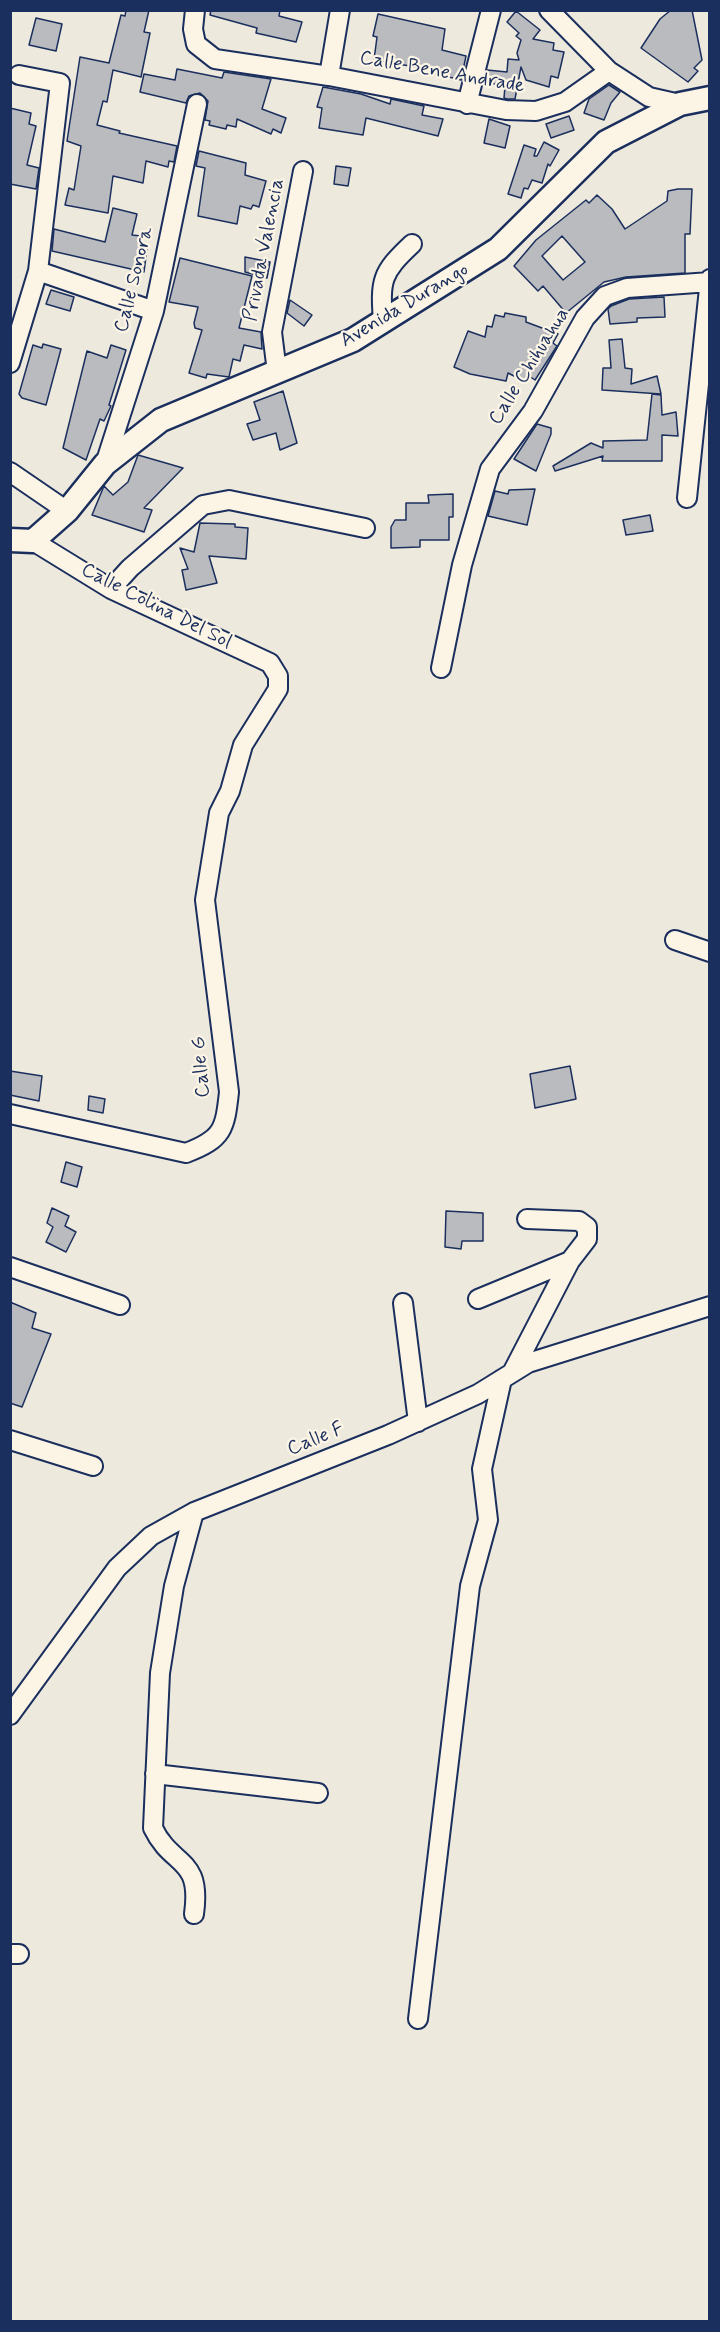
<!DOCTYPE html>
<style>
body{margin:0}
#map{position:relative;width:720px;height:2332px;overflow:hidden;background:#eee9dd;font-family:Mynerve,sans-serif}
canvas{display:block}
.frame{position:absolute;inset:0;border:12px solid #1b2f5e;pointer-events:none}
</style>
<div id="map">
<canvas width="720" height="2332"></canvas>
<div class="frame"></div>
</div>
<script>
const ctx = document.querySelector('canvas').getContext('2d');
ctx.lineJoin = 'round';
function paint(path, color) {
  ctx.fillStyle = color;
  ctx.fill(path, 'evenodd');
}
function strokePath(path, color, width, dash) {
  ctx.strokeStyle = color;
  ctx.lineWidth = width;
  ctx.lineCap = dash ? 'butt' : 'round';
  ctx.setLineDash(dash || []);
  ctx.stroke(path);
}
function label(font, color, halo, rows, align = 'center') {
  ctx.font = font + ' Mynerve,sans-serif';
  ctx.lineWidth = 4.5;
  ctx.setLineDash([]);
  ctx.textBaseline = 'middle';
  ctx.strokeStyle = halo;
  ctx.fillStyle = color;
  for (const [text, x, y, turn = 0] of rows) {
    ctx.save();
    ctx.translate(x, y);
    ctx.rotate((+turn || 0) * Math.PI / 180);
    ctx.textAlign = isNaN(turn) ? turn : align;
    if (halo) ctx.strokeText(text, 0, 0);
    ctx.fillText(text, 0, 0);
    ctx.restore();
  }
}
const building = new Path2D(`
 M 126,10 L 149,10 L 144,32 L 150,33 L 141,77 L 113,70 L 107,102 L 103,101 L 97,125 L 120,131 L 119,133 L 177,146 L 174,162 L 169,161 L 168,167 L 146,161 L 143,183 L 113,176 L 108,213 L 65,205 L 69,188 L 74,190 L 81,146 L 67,141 L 80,57 L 109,63 L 121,15 L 125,16 Z
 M 211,10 L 280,10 L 279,16 L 302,22 L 296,42 L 256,33 L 257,28 L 210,15 Z
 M 671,10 L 692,10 L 702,60 L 694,68 L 698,71 L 688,82 L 641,48 L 660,19 Z
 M 516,11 L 540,30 L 533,39 L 554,43 L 553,50 L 564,52 L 558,78 L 551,76 L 549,87 L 526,80 L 521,67 L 515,99 L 507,99 L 504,98 L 505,86 L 484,82 L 487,70 L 507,72 L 508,59 L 519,60 L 517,53 L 521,40 L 516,36 L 519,33 L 507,22 Z
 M 378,14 L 445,29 L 442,50 L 466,56 L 461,80 L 433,73 L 434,70 L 374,60 L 377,37 L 373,36 Z
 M 36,18 L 62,24 L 56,51 L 29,45 Z
 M 177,69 L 222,78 L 224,72 L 271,79 L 262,109 L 286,118 L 281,133 L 273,129 L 271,134 L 237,119 L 236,127 L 227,125 L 226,129 L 209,125 L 210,121 L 205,120 L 208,101 L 200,93 L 189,96 L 186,103 L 140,92 L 144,74 L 175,80 Z
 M 609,85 L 620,92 L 611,103 L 604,120 L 584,113 L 589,99 Z
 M 323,87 L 361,94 L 390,104 L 391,99 L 424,106 L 422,115 L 443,119 L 438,136 L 366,118 L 363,135 L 319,128 L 322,108 L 317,107 Z
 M 10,108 L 31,113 L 29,124 L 36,126 L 27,165 L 39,168 L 36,189 L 10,184 Z
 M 569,116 L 574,130 L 551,138 L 546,124 Z
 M 489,119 L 510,126 L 505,148 L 484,143 Z
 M 544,142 L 559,150 L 550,166 L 548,164 L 542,183 L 532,180 L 528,189 L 524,188 L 521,198 L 508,194 L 524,145 L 536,149 L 534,156 L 537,156 Z
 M 199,151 L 246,163 L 245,175 L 266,181 L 259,207 L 253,205 L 251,209 L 240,206 L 237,224 L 198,216 L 205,168 L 196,166 Z
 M 336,166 L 351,168 L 348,186 L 334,184 Z
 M 678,189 L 692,189 L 690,234 L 685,234 L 685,273 L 626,277 L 604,282 L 566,313 L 543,286 L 538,291 L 514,266 L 536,240 L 586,200 L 589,203 L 597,195 L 612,209 L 625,229 L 667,201 L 668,191 ZM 562,236 L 585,262 L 563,280 L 542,256 Z
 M 113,208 L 137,214 L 132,235 L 141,236 L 139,248 L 147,249 L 144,272 L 52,251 L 54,229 L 105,242 Z
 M 245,257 L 270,262 L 267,278 L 245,272 Z
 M 180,258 L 252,276 L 239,328 L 261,332 L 262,349 L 244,345 L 240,361 L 233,359 L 229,377 L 207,374 L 206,378 L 189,373 L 202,330 L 195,328 L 194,323 L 198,307 L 169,302 Z
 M 51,290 L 74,297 L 70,311 L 46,304 Z
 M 664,297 L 665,317 L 637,318 L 637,322 L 610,324 L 608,309 L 611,306 L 629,299 Z
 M 290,300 L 312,315 L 304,326 L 287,313 Z
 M 505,313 L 526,317 L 526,322 L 558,334 L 553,343 L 557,346 L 535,380 L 529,376 L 526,382 L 508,373 L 506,381 L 470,374 L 454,367 L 468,331 L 485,337 L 487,326 L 492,327 L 495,315 L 504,317 Z
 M 622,339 L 625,368 L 632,369 L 631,384 L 657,376 L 661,394 L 602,390 L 603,368 L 611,368 L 609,340 Z
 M 43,344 L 61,349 L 46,405 L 22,398 L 19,394 L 33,345 L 42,348 Z
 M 111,345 L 126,350 L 109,405 L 111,406 L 104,421 L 100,419 L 86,460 L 63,448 L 87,351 L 107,358 Z
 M 283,391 L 297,443 L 280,450 L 276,433 L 253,440 L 247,424 L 260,420 L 254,402 Z
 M 652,394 L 661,395 L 662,415 L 676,412 L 678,436 L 662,435 L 662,461 L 602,461 L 603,456 L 555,471 L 553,466 L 591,443 L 603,448 L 603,441 L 647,440 Z
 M 537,424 L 551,428 L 551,434 L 536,471 L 514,459 Z
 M 138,455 L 183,468 L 144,508 L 152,510 L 144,532 L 92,515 L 104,486 L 113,495 L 128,482 Z
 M 535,489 L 527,525 L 488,516 L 495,491 L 508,494 L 509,490 Z
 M 453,494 L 453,517 L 449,517 L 449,540 L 420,540 L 420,547 L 391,548 L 391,527 L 395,520 L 406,520 L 406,503 L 429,503 L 428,495 Z
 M 650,515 L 653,531 L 626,535 L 623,520 Z
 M 200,523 L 235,524 L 235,527 L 248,528 L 246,559 L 209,556 L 217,583 L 186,590 L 182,570 L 188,569 L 180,548 L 194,552 Z
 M 570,1066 L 576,1099 L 535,1108 L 530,1074 Z
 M 10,1071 L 42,1076 L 39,1101 L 10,1095 Z
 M 89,1096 L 105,1099 L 103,1113 L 88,1110 Z
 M 66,1162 L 82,1167 L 77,1187 L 61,1182 Z
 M 52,1208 L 69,1216 L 65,1226 L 76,1232 L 66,1252 L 46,1242 L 53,1227 L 47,1223 Z
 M 446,1211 L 483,1213 L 483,1241 L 462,1241 L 461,1249 L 445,1247 Z
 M 10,1302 L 36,1313 L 32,1328 L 51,1334 L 22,1407 L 10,1403 Z`);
paint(building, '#babbbe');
strokePath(building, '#1b2f5e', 1.5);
const minor = new Path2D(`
 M 195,10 L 193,29 L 196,44 L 215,59 L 329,76 L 506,110 L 536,111 L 565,102 L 609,71
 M 549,10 L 609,71 L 649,97 L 680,104
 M 329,76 L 340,10
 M 467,104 L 491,10
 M 38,271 L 154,311
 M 383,322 C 380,280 381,273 412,244
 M 10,363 L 38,271 L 60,83 L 19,75
 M 277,372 L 272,332 L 303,171
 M 105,464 L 154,311 L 197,104
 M 10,472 L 67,511
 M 687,498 L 710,279
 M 111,589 L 130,568 L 203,505 L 229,500 L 365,528
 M 441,668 L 462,565 L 490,469 L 533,411 L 585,318 L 605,296 L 627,288 L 710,282
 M 675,940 L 710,952
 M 10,1114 L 186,1153 C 223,1139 225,1129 229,1092 L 205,900 L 219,813 L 230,791 L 243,745 L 278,689 L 278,676 L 270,663 L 111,589 L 33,541
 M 10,1267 L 120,1305
 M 478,1299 L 570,1261
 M 403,1303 L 418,1422
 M 513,1371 L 570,1261 L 587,1239 L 587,1227 L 579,1221 L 527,1219
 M 10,1440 L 93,1466
 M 194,1512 L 174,1586 L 160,1673 L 153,1828 C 172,1868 202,1856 194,1914
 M 10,1715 L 117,1568 L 151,1536 L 194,1512 L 388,1435 L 478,1394 L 528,1363 L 710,1306
 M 155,1774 L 318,1793
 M 10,1954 L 19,1954
 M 418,2019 L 470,1586 L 488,1520 L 482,1469 L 502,1379`);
const major = new Path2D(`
 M 10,540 L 33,541 L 67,511 L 105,464 L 161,420 L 353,340 L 498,249 L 606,142 L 680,104 L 710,98`);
strokePath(minor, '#1b2f5e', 22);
strokePath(major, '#1b2f5e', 27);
strokePath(minor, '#fcf5e5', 18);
strokePath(major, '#fcf5e5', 22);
label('20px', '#1b2f5e', '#fcf5e5', [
 ["Calle Bene Andrade",442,73,10],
 ["Privada Valencia",265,250,-79],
 ["Calle Sonora",135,280,-76],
 ["Avenida Durango",405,306,-31],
 ["Calle Chihuahua",530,367,-58],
 ["Calle Colina Del Sol",156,607,27],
 ["Calle G",202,1067,-95],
 ["Calle F",316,1440,-22]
]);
</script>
